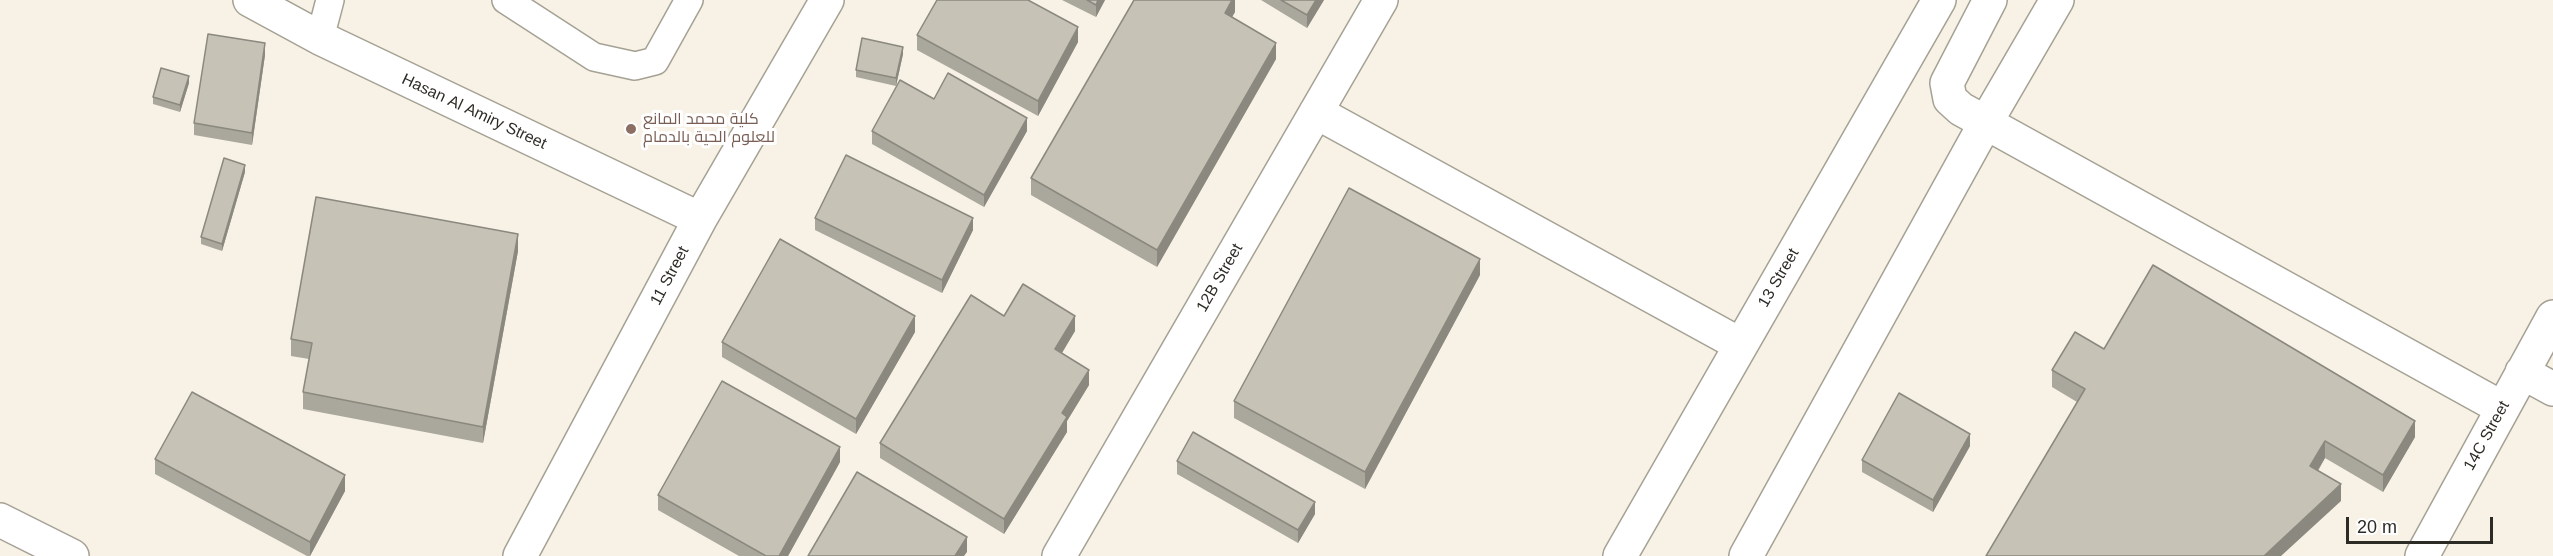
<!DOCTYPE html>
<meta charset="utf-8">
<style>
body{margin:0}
#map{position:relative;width:2553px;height:556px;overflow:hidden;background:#f7f2e5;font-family:Helvetica,sans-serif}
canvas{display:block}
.scale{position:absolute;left:2346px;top:517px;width:147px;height:27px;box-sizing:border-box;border:3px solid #2d2b26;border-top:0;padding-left:8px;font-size:18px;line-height:21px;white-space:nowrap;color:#2d2b26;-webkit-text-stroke:4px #fff;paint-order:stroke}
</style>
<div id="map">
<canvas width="2553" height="556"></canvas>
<div class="scale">20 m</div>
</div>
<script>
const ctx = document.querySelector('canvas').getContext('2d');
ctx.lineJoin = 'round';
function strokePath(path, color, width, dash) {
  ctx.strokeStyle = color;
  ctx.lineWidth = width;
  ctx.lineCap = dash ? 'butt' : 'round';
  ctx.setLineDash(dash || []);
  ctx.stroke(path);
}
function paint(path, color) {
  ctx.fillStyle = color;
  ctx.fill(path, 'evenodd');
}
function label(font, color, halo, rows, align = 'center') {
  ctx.font = font + ' Helvetica,Cairo,sans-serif';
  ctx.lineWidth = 6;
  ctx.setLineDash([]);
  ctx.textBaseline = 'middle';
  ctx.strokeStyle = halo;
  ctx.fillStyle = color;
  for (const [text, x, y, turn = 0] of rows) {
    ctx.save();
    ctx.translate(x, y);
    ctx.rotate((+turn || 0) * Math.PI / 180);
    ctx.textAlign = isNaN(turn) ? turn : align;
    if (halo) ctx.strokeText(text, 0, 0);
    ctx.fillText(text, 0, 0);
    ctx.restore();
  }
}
const service = new Path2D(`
 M 506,0 L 594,57 L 635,66 L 655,61 L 689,0
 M 320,38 L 330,0`);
const minor = new Path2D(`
 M 250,0 L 320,38 L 700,219
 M 1990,0 L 1947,83 L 1950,99 L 1961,109 L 2502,408
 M 1316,112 L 1741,345
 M 2522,372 L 2553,389
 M 0,520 L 72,556
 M 520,556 L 700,219 L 827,0
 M 1059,556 L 1381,0
 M 1620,556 L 1939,0
 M 1746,556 L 1986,122 L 2057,0
 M 2422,556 L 2553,317`);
strokePath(service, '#a5a194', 30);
strokePath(minor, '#a5a194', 36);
strokePath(service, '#fff', 27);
strokePath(minor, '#fff', 33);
paint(new Path2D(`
 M 1062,0 L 1105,0 L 1096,17 Z
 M 1235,0 L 1235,12 L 1232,17 L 1276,59 L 1157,267 L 1031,195 L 1031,178 Z
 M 1261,0 L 1324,0 L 1307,28 Z
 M 917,35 L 1078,42 L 1038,116 L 917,50 Z
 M 903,54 L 896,86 L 856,77 L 856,70 Z
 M 265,55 L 252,145 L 194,135 L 194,123 Z
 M 189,83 L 180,112 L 153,104 L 153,97 Z
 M 934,99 L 1027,131 L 984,207 L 872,144 L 872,131 Z
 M 245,172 L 222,251 L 201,244 L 201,237 Z
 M 815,218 L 973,230 L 942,293 L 815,230 Z
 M 518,251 L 483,443 L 303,409 L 303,392 L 309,359 L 291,356 L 291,339 Z
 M 1480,275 L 1365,489 L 1234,418 L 1234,401 Z
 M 1004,316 L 1075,331 L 1061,353 L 1089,385 L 1067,421 L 1067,432 L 1004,534 L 880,458 L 880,443 Z
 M 915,332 L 856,434 L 722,357 L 722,342 Z
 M 2104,349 L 2415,437 L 2383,492 L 2325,458 L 2318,471 L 2341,501 L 2077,402 L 2052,387 L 2052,370 Z
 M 1970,446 L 1933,512 L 1862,472 L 1862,460 Z
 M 155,459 L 345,491 L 310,556 L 307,556 L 155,474 Z
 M 1177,461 L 1315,514 L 1298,543 L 1177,474 Z
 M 840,462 L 788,556 L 739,556 L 658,510 L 658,495 Z`), '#aaa79c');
paint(new Path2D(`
 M 1098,0 L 1105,0 L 1096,17 L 1096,5 Z
 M 1232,0 L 1235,0 L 1235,12 L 1225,29 L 1225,13 Z
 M 1316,0 L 1324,0 L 1307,28 L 1307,15 Z
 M 1078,27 L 1078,42 L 1038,116 L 1038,101 Z
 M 265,43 L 265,55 L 252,145 L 252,133 Z
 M 1276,43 L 1276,59 L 1157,267 L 1157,250 Z
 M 903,47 L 903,54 L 896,86 L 896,78 Z
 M 189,76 L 189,83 L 180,112 L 180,105 Z
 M 1027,118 L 1027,131 L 984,207 L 984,195 Z
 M 245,165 L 245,172 L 222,251 L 222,244 Z
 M 973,218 L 973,230 L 942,293 L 942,280 Z
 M 518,234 L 518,251 L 483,443 L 483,427 Z
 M 1480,259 L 1480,275 L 1365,489 L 1365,472 Z
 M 915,316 L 915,332 L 856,434 L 856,419 Z
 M 1075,316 L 1075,331 L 1055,365 L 1055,349 Z
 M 1089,370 L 1089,385 L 1067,421 L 1067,432 L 1004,534 L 1004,519 L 1062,413 Z
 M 2415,421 L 2415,437 L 2383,492 L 2383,475 Z
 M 1970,434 L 1970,446 L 1933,512 L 1933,500 Z
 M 2325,441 L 2325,458 L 2310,483 L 2310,466 Z
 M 840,447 L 840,462 L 788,556 L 779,556 Z
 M 345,475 L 345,491 L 310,556 L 310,542 Z
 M 2341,484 L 2341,501 L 2281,556 L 2264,556 Z
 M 1315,502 L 1315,514 L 1298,543 L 1298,530 Z
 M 967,537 L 967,552 L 964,556 L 955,556 Z`), '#8b887f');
const building = new Path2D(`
 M 937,0 L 1028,0 L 1078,27 L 1038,101 L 917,35 Z
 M 1087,0 L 1098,0 L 1096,5 Z
 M 1134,0 L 1232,0 L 1225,13 L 1276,43 L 1157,250 L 1031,178 Z
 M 1281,0 L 1316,0 L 1307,15 Z
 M 208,34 L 265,43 L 252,133 L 194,123 Z
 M 862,38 L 903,47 L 896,78 L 856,70 Z
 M 161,68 L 189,76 L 180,105 L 153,97 Z
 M 948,73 L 1027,118 L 984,195 L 872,131 L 900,80 L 934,99 Z
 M 846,155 L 973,218 L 942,280 L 815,218 Z
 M 224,158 L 245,165 L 222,244 L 201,237 Z
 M 1349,188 L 1480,259 L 1365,472 L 1234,401 Z
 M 316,197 L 518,234 L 483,427 L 303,392 L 312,343 L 291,339 Z
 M 780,239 L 915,316 L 856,419 L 722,342 Z
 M 2153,265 L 2415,421 L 2383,475 L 2325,441 L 2310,466 L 2341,484 L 2264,556 L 1986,556 L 2085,389 L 2052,370 L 2075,332 L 2104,349 Z
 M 1023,284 L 1075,316 L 1055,349 L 1089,370 L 1062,413 L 1067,417 L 1004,519 L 880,443 L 971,295 L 1004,316 Z
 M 722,381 L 840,447 L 779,556 L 766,556 L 658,495 Z
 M 192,392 L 345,475 L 310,542 L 155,459 Z
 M 1899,393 L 1970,434 L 1933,500 L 1862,460 Z
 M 1193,432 L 1315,502 L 1298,530 L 1177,461 Z
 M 857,472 L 967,537 L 955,556 L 808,556 Z`);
paint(building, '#c6c2b5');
strokePath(building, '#8b887f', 1.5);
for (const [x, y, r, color] of [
 [631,129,6,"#8d6e63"]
]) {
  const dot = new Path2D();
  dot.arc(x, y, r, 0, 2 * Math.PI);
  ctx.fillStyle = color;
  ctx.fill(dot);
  strokePath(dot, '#fff', 2);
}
label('16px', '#2d2b26', '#fff', [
 ["Hasan Al Amiry Street",474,112,25],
 ["11 Street",670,276,-62],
 ["12B Street",1220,278,-60],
 ["13 Street",1779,278,-60],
 ["14C Street",2487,436,-61]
]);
label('16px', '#785e54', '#fff', [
 ["كلية محمد المانع",643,120],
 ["للعلوم الحية بالدمام",643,138]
], 'left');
</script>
